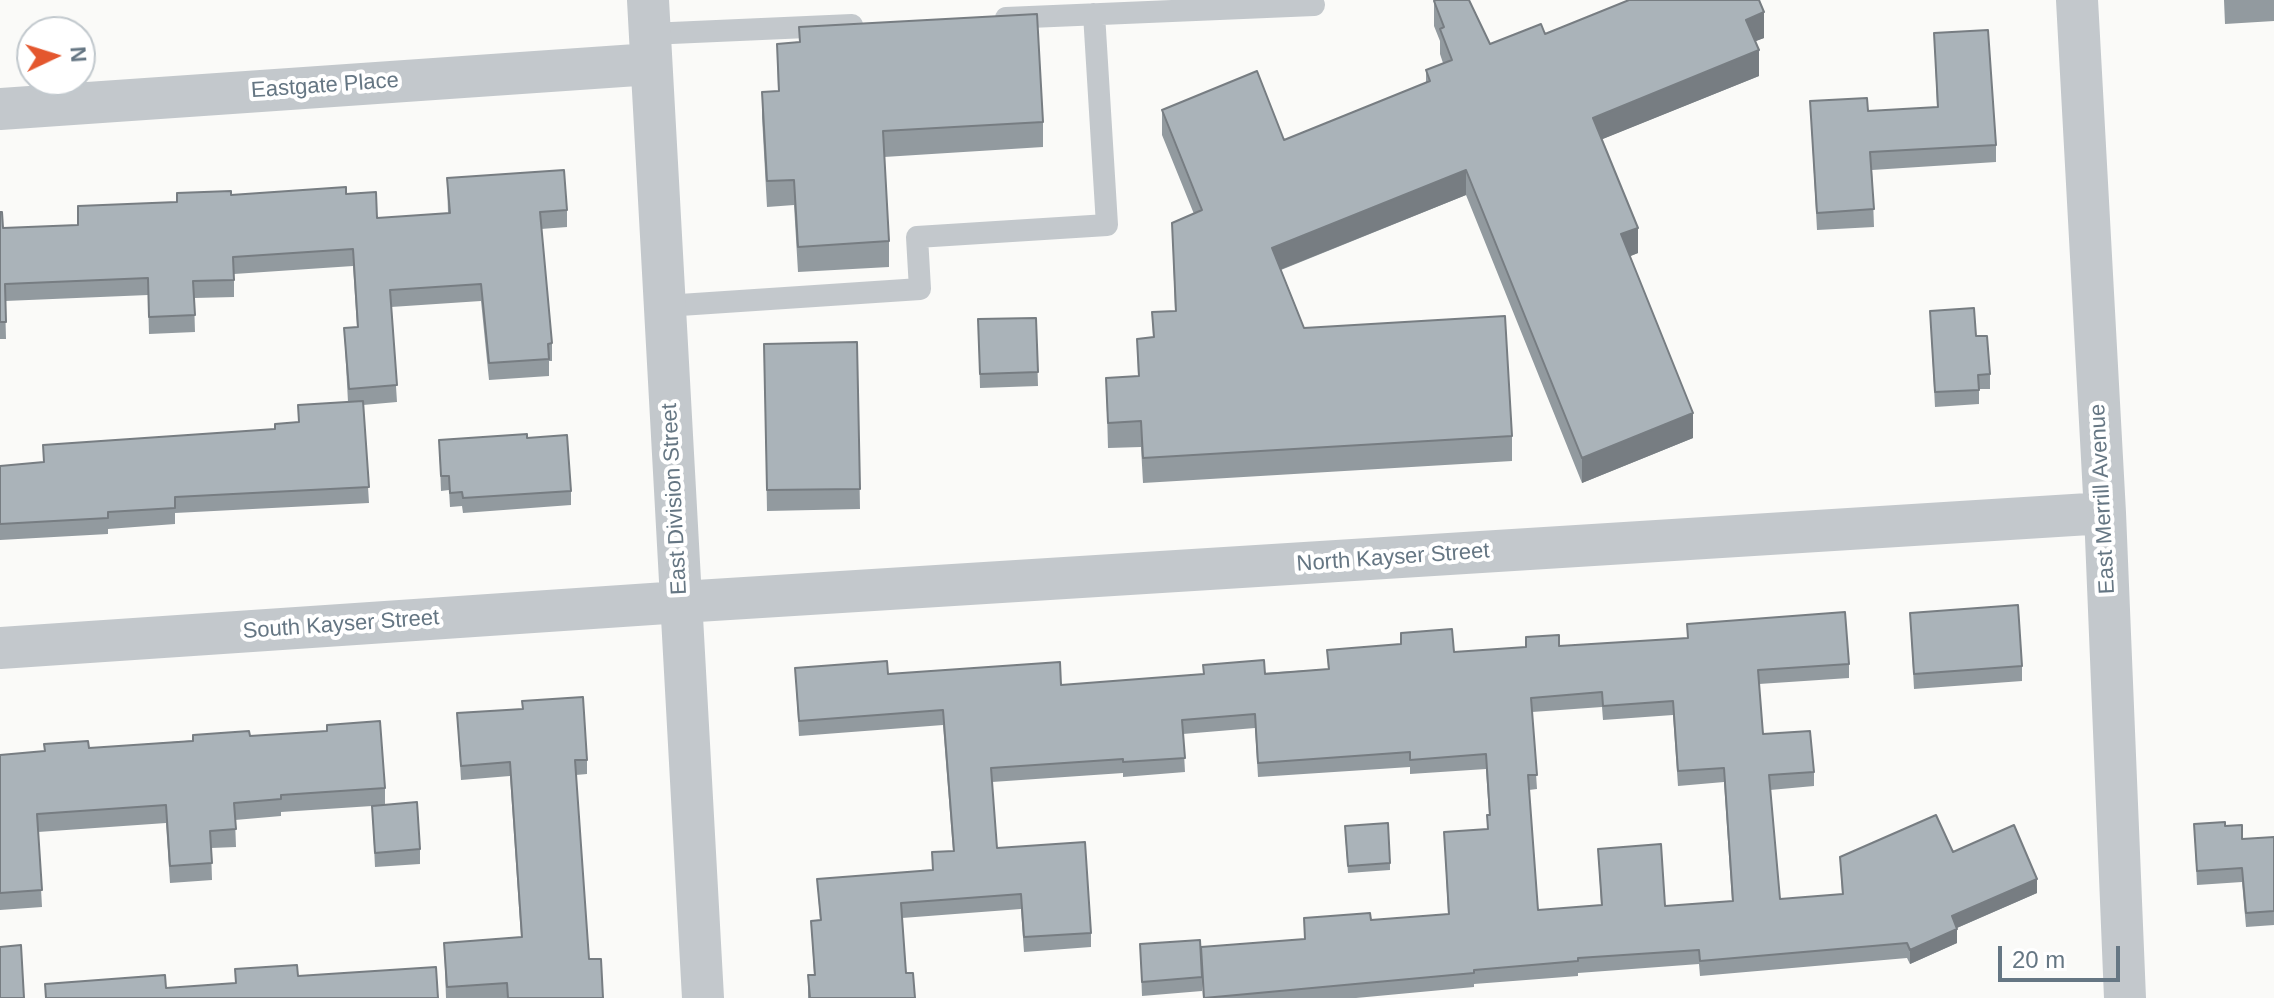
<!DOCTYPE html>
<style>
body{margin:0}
#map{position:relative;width:2274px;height:998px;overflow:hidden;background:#fafaf8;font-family:Arial,sans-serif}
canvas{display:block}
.north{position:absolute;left:16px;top:16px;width:80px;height:80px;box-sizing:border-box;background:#fff;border:2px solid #c1c8cd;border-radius:50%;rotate:86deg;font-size:22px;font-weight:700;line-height:32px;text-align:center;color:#657683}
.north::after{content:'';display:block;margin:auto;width:28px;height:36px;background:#e4572e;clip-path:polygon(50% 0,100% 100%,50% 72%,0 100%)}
.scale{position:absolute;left:1998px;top:946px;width:122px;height:36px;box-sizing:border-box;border:4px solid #657683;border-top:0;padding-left:10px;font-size:24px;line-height:28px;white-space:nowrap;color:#657683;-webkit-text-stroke:6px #fff;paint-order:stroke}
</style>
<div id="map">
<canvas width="2274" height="998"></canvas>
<div class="north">N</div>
<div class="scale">20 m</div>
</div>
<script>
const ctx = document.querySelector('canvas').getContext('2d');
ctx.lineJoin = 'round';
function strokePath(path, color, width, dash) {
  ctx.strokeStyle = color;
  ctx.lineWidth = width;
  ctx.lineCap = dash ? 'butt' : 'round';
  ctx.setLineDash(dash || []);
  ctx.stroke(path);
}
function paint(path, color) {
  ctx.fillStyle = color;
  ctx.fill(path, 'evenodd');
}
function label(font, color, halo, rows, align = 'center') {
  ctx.font = font + ' Arial,sans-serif';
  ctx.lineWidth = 8;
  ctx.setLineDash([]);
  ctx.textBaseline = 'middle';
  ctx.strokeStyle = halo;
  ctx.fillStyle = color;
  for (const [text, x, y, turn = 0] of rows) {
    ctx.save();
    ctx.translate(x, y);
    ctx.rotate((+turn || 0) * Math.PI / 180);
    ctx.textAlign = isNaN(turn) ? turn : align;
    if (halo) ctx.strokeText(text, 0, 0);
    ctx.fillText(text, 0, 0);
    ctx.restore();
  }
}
strokePath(new Path2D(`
 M 1006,18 L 1314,5
 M 649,34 L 852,25
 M 665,306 L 920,289 L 917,237 L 1107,225 L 1094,14`), '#c3c8cc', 22);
strokePath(new Path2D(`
 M 648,0 L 703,998
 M 2077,0 L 2105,513 L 2125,998
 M 0,109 L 651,64
 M 0,648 L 681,602 L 2105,513`), '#c3c8cc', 42);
paint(new Path2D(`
 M 2224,0 L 2274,0 L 2274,21 L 2225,24 Z
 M 1434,1 L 1490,44 L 1545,34 L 1764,38 L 1755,41 L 1759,76 L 1602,139 L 1638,253 L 1630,256 L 1693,438 L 1582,483 L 1466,195 L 1281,270 L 1304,328 L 1512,436 L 1512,461 L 1143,483 L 1141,447 L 1108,448 L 1106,378 L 1138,376 L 1137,339 L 1153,337 L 1152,312 L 1175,311 L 1172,223 L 1194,214 L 1162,135 L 1162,110 L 1284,140 L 1426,83 L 1426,70 L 1443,63 L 1440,54 L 1440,41 L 1434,26 Z
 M 799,27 L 1043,122 L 1043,147 L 884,157 L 889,241 L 889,267 L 798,272 L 794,205 L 767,207 L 762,117 L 762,92 L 778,91 L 777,44 L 799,42 Z
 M 1934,33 L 1996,145 L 1996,162 L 1872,170 L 1874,227 L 1817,230 L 1810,101 L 1868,111 L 1937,107 Z
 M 447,178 L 567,210 L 567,227 L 541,229 L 552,343 L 552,361 L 549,361 L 549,376 L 489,380 L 481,301 L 391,307 L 397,402 L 363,405 L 369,503 L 175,513 L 175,524 L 108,529 L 108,534 L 0,540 L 0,466 L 43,462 L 43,445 L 275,429 L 298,423 L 298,405 L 348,402 L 344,328 L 357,327 L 353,266 L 234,274 L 234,297 L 194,298 L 195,332 L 149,334 L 148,295 L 5,301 L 6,339 L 0,339 L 0,212 L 3,228 L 78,225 L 177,202 L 231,195 L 346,194 L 377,218 L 448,213 Z
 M 1930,311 L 1976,336 L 1990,374 L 1990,389 L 1979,389 L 1979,404 L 1935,407 Z
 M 1036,318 L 1038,386 L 980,388 L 978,319 Z
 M 857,342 L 860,509 L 767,511 L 764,344 Z
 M 527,438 L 571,491 L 571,505 L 463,513 L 462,506 L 450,507 L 449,490 L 441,491 L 439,440 Z
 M 1910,613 L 2022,666 L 2022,681 L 1914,689 Z
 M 1687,624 L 1849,664 L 1849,678 L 1759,684 L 1763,734 L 1814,772 L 1814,786 L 1770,790 L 1780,899 L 1842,894 L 1840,857 L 1953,852 L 2037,893 L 1957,928 L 1957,943 L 1910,964 L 1907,958 L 1700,976 L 1699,964 L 1578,973 L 1578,976 L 1474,984 L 1474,987 L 1356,998 L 1203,998 L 1202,981 L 1202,991 L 1142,996 L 1140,944 L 1201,957 L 1304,939 L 1304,918 L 1371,920 L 1448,914 L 1444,832 L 1487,829 L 1487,815 L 1489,815 L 1486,769 L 1410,774 L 1410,767 L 1258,777 L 1255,728 L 1183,734 L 1185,772 L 1123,777 L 1123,773 L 992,782 L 997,848 L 1091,933 L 1091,947 L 1024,952 L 1021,909 L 902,918 L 906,973 L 915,998 L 808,998 L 808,975 L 814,975 L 811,921 L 820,920 L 817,879 L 932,870 L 932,852 L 953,851 L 943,725 L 799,736 L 795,668 L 1061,685 L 1328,669 L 1327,650 L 1401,644 L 1401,633 L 1454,652 L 1526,647 L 1526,637 L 1559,646 L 1687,638 ZM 1602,707 L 1603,720 L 1673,715 L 1678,786 L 1724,782 L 1732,901 L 1665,906 L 1598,849 L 1601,905 L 1538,910 L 1529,790 L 1537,789 L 1532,712 Z
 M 457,713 L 587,760 L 587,774 L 576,775 L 589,959 L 603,998 L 446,998 L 444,943 L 521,937 L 510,776 L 461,780 Z
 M 250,736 L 385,788 L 385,805 L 420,849 L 420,864 L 375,867 L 372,806 L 281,812 L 281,816 L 235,820 L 236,847 L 211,848 L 212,880 L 170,883 L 166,823 L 38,832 L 42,907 L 0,910 L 0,755 Z
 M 2194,824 L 2225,826 L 2242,839 L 2274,837 L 2274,925 L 2246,927 L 2242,882 L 2197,885 Z
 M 1345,833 L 1390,863 L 1390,870 L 1348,873 Z`), '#929a9f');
paint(new Path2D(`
 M 1764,12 L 1764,38 L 1746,45 L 1746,20 Z
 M 1759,50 L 1759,76 L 1593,143 L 1593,118 Z
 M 1466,170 L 1466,195 L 1272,273 L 1272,248 Z
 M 1638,228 L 1638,253 L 1621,260 L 1621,234 Z
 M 1693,413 L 1693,438 L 1582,483 L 1582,458 Z
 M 2037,879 L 2037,893 L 1952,930 L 1952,916 Z
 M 1957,929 L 1957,943 L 1910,964 L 1910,950 Z`), '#777d82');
const building = new Path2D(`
 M 1436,0 L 1469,0 L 1490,44 L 1541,24 L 1545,34 L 1629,0 L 1759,0 L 1764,12 L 1746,20 L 1759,50 L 1593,118 L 1638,228 L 1621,234 L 1693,413 L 1582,458 L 1466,170 L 1272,248 L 1304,328 L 1505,316 L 1512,436 L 1143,458 L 1141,421 L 1108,423 L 1106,378 L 1139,376 L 1137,339 L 1154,337 L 1152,312 L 1176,311 L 1172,223 L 1202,210 L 1162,110 L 1257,71 L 1284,140 L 1430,81 L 1426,70 L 1452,60 L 1440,29 L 1444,27 L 1434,1 Z
 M 1037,14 L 1043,122 L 883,131 L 889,241 L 798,247 L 794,180 L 767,181 L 762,92 L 779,91 L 777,44 L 800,42 L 799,27 Z
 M 1988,30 L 1996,145 L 1870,152 L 1874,209 L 1817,213 L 1810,101 L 1867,98 L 1868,111 L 1938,107 L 1934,33 Z
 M 564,170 L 567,210 L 540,212 L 552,343 L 548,344 L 549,359 L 489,363 L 481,284 L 390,290 L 397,385 L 349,389 L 344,328 L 358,327 L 353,249 L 233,257 L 234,280 L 193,281 L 195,315 L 149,317 L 148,278 L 5,284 L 6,322 L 0,322 L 0,212 L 2,212 L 3,228 L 78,225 L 78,206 L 177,202 L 177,193 L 231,191 L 231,195 L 346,187 L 346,194 L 376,192 L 377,218 L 450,213 L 447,178 Z
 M 1974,308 L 1976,336 L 1987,336 L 1990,374 L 1978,375 L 1979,390 L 1935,392 L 1930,311 Z
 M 1036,318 L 1038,372 L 980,374 L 978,319 Z
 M 857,342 L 860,489 L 767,490 L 764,344 Z
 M 363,401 L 369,487 L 175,497 L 175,508 L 108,512 L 108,518 L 0,524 L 0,466 L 44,462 L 43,445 L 275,429 L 275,424 L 299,422 L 298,405 Z
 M 527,434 L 527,438 L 567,435 L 571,491 L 463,498 L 462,492 L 450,493 L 449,476 L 441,476 L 439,440 Z
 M 2018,605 L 2022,666 L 1914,674 L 1910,613 Z
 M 1845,612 L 1849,664 L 1758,670 L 1763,734 L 1810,731 L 1814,772 L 1769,775 L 1780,899 L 1843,894 L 1840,857 L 1936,815 L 1953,852 L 2014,825 L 2037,879 L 1952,916 L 1957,929 L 1910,950 L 1907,943 L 1700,961 L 1699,950 L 1578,958 L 1578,961 L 1474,970 L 1474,973 L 1204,998 L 1201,947 L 1305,939 L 1304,918 L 1370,913 L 1371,920 L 1449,914 L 1444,832 L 1488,829 L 1487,815 L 1490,815 L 1486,754 L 1410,760 L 1410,752 L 1258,763 L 1255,714 L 1182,720 L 1185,758 L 1123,762 L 1123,759 L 991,768 L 997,848 L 1085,842 L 1091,933 L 1024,937 L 1021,894 L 901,903 L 906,973 L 913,973 L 915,998 L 810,998 L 808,975 L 815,975 L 811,921 L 821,920 L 817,879 L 933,870 L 932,852 L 954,851 L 943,710 L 799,721 L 795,668 L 887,661 L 888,674 L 1060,662 L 1061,685 L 1204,674 L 1203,665 L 1264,660 L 1265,674 L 1329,669 L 1327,650 L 1401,644 L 1401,633 L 1452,629 L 1454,652 L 1526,647 L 1526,637 L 1559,635 L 1559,646 L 1688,638 L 1687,624 ZM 1602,692 L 1603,706 L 1673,701 L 1678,771 L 1724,768 L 1733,901 L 1665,906 L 1661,844 L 1598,849 L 1602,905 L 1538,910 L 1528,775 L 1537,775 L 1531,698 Z
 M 583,697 L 587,760 L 575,760 L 589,959 L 601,959 L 603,998 L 508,998 L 507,983 L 447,987 L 444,943 L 522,937 L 510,762 L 461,766 L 457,713 L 523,709 L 522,701 Z
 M 380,721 L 385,788 L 281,795 L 281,799 L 234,803 L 236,829 L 210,831 L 212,863 L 170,866 L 166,805 L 37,814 L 42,890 L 0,893 L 0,755 L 45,751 L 44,744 L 88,741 L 89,748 L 193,741 L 193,735 L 249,731 L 250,736 L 327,731 L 327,725 Z
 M 417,802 L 420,849 L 375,853 L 372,806 Z
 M 2225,822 L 2225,826 L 2242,825 L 2242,839 L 2274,837 L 2274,911 L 2246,913 L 2242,868 L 2197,871 L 2194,824 Z
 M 1388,823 L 1390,863 L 1348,866 L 1345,826 Z
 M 1200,940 L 1202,977 L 1142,982 L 1140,944 Z
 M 21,945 L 24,998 L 0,998 L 0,947 Z
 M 297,965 L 298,976 L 436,967 L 438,998 L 46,998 L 45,984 L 165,975 L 166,988 L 236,983 L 235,969 Z`);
paint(building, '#aab3b9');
strokePath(building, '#777d82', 2);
label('22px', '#657683', '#fff', [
 ["Eastgate Place",325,86,-4],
 ["East Division Street",675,499,-93],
 ["East Merrill Avenue",2103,499,-93],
 ["North Kayser Street",1393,558,-4],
 ["South Kayser Street",341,625,-4]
]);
</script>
